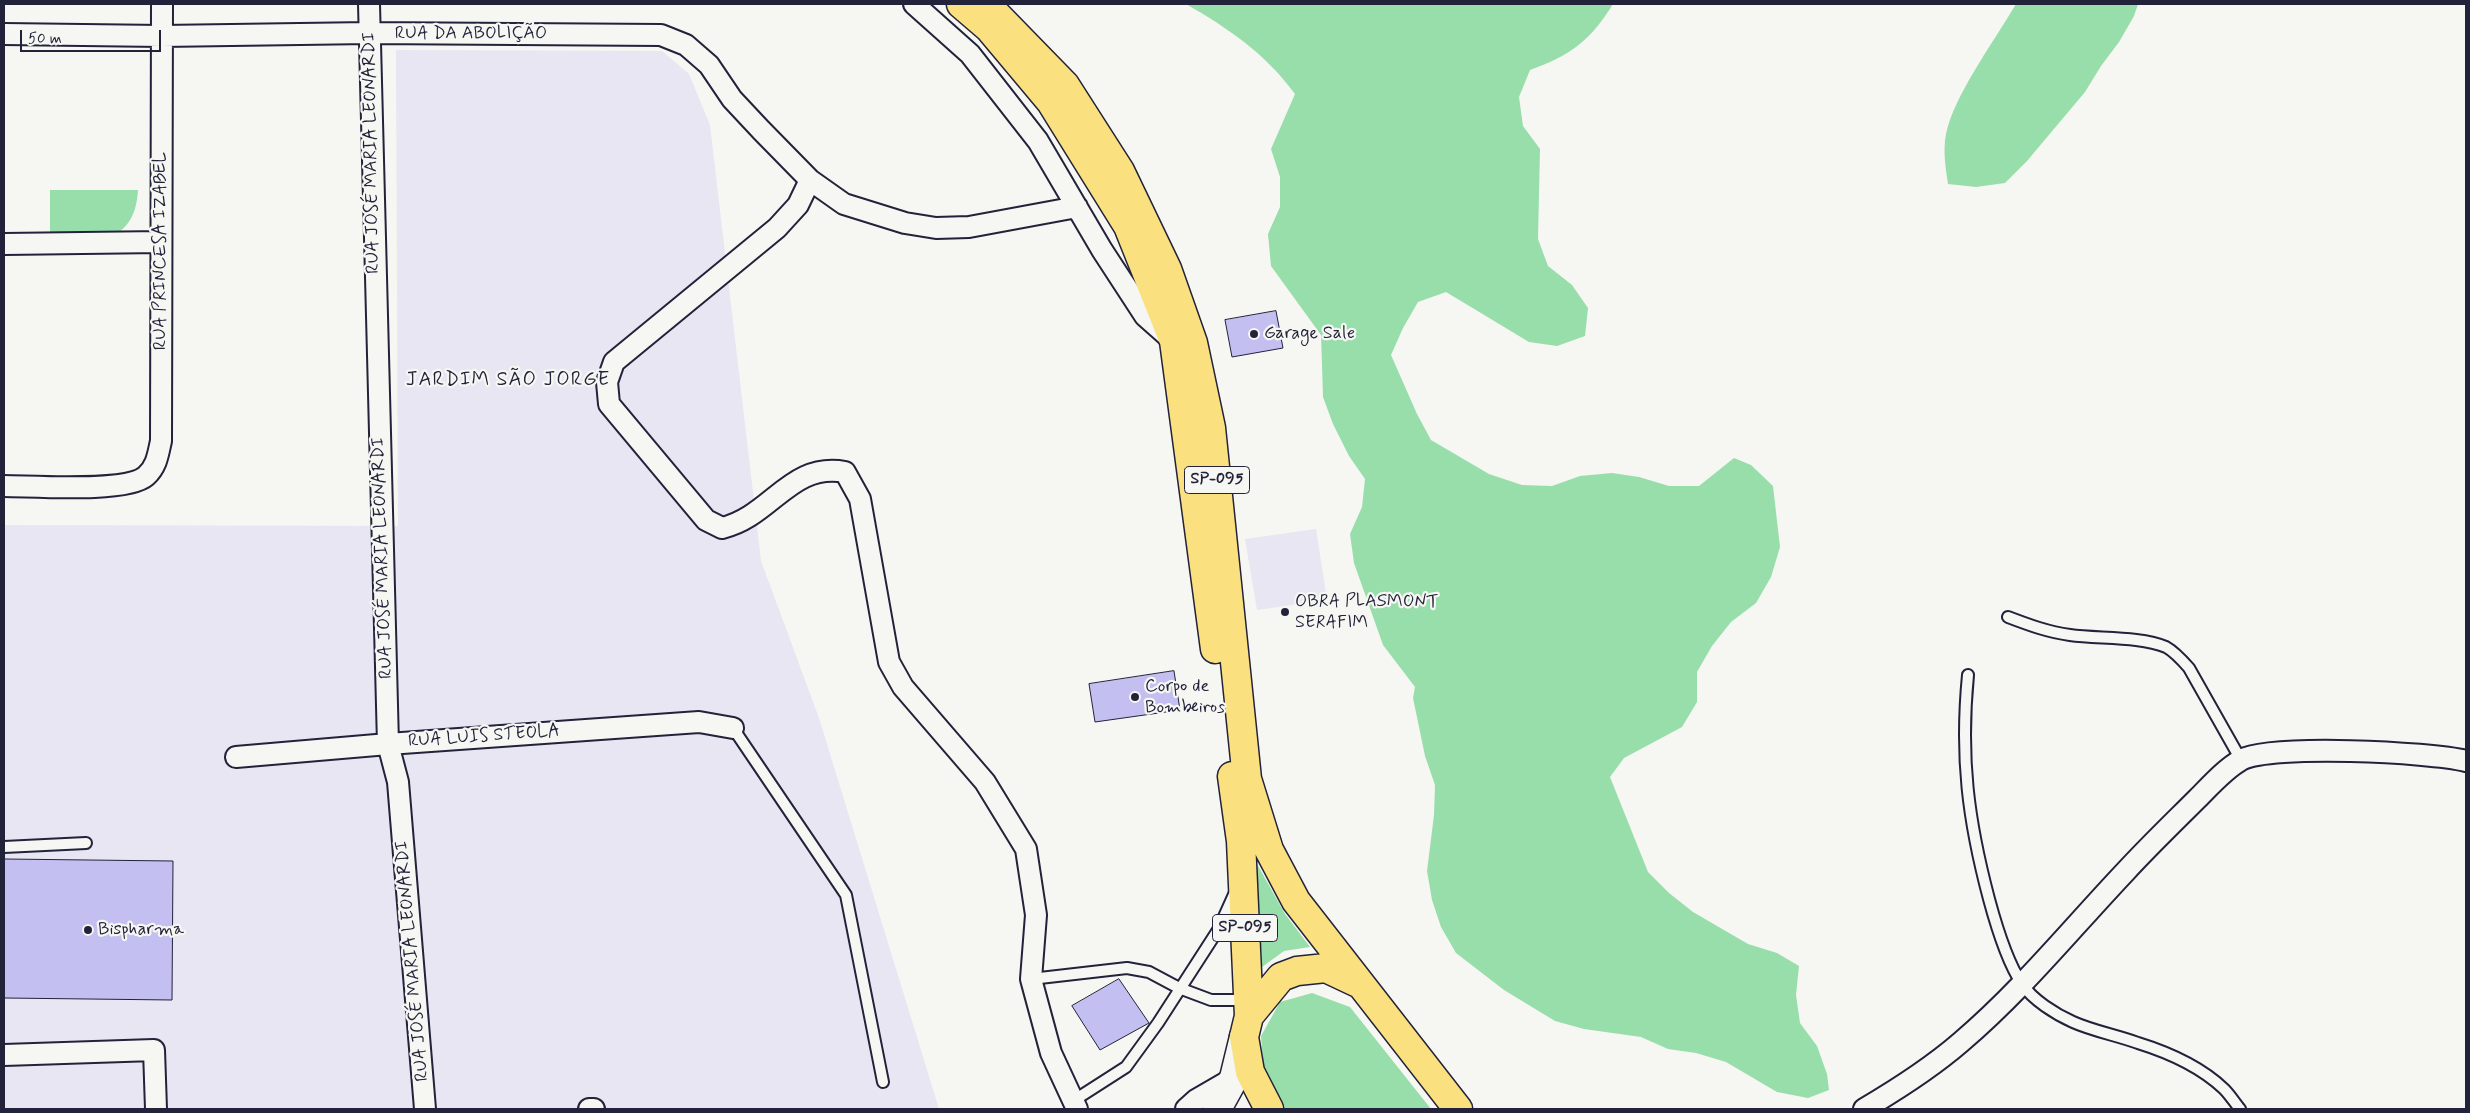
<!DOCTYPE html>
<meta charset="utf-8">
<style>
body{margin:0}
#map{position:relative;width:2470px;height:1113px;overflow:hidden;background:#f6f6f2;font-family:Mynerve,sans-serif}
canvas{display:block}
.frame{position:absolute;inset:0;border:5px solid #22223b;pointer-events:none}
.scale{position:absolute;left:20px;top:30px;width:141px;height:22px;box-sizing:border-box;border:2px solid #22223b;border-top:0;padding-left:6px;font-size:15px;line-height:18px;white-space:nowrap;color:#22223b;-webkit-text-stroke:4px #f6f6f2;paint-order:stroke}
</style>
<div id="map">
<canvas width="2470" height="1113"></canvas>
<div class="frame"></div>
<div class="scale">50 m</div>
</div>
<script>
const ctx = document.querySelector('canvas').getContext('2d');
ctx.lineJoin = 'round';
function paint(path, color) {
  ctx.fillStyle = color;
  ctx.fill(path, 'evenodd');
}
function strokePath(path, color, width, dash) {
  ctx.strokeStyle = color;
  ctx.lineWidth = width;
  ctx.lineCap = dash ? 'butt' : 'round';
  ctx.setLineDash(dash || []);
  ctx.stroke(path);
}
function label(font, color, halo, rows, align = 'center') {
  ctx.font = font + ' Mynerve,sans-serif';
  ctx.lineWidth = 4.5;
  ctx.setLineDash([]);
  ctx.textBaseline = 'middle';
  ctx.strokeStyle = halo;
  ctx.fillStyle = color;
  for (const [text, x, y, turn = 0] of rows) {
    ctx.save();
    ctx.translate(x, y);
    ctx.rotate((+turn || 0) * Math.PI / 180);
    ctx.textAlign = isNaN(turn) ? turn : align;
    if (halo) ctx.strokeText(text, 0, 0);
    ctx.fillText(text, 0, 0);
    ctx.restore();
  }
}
paint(new Path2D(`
 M 396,50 L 662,51 L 689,74 L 710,125 L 761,561 L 819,718 L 939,1109 L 4,1109 L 4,525 L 398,526 Z
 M 1316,529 L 1327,600 L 1257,610 L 1245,539 Z`), '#e7e6f2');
paint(new Path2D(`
 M 1186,4 L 1613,4 C 1591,40 1570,56 1530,70 L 1519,97 L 1523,126 L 1540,149 L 1538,239 L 1548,266 L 1572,285 L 1588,308 L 1585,336 L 1557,346 L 1529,342 L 1446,292 L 1418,302 L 1403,328 L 1391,355 L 1417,414 L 1431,440 L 1489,474 L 1522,485 L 1552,486 L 1580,476 L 1612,473 L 1639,477 L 1669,486 L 1699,486 L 1734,458 L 1751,465 L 1773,486 L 1780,547 L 1771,577 L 1756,603 L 1731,622 L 1712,646 L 1697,672 L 1697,702 L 1682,727 L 1624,758 L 1610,777 L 1648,872 L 1669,893 L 1693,912 L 1748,944 L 1777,953 L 1799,966 L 1796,995 L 1800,1023 L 1817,1046 L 1827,1074 L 1829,1090 L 1808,1098 L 1777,1092 L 1726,1062 L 1696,1053 L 1668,1049 L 1641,1037 L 1584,1029 L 1555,1021 L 1504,990 L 1456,953 L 1441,927 L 1432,900 L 1427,871 L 1434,815 L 1435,785 L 1425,756 L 1413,698 L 1415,687 L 1383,645 L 1354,563 L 1350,534 L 1362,507 L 1365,479 L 1349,456 L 1333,424 L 1323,397 L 1321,335 L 1271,266 L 1268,234 L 1280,207 L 1280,177 L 1271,149 L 1295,94 C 1265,53 1229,29 1186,4 Z
 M 2016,4 L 2138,4 L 2134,16 L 2119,42 L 2101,66 L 2085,92 L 2027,161 L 2005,183 L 1976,187 L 1948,184 C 1945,164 1942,145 1948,126 C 1959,89 1996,38 2016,4 Z
 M 50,190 L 138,190 C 137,206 133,222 119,232 L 50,232 Z
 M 1257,864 L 1285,914 L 1310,947 L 1284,951 L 1262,967 Z
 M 1312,993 L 1350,1007 L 1431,1109 L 1278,1109 L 1264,1077 L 1261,1036 L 1280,1002 Z`), '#98deab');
const building = new Path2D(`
 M 1276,311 L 1283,348 L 1232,357 L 1225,320 Z
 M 1174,671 L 1180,710 L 1095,722 L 1089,684 Z
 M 4,859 L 173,861 L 172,1000 L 4,998 Z
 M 1119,979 L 1149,1023 L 1100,1050 L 1072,1006 Z`);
paint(building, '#c3bff1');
strokePath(building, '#22223b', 1);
const service = new Path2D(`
 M 2008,617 C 2029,625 2048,632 2070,635 C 2098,639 2140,636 2166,647 C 2175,652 2182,660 2189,668 L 2241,760
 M 1968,675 C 1960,757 1968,820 1989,899 C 1996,925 2007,962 2022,984 C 2033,1000 2055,1014 2073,1022 C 2093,1031 2116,1035 2138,1043 C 2167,1052 2201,1067 2224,1089 C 2230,1095 2235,1103 2240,1109
 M 733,728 L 846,895 L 883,1082
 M 4,847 L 86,843
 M 1031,979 L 1127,968 L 1149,972 L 1179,988 L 1211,1000 L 1247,1000
 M 1073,1101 L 1126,1067 L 1158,1023 L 1218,930 L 1236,890`);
const minor = new Path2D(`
 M 369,4 L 388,744 L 398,782 L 425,1109
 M 914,4 L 970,54 L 1038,141 L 1102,250 L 1145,316 L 1171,339
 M 4,34 L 162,36 L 369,33 L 661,35 L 686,45 L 709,65 L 732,99 L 761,130 L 810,180 L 844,204 L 905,223 L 936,228 L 969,227 L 1077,207
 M 810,180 L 798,205 L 777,228 L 614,362 L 607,382 L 609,404 L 706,520 L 722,528 C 772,516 790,462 845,472 L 860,499 L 889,662 L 903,687 L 985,782 L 1026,849 L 1036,915 L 1031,979 L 1051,1053 L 1077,1109
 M 4,244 L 161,242
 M 4,486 C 32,486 127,493 146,476 C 157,466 158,454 161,441 L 162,4
 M 236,757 L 388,744 L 699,722 L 733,728
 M 4,1055 L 154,1050 L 156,1109
 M 589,1109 L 594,1109
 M 1186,1109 L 1196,1100 L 1234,1078
 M 1864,1109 C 1898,1089 1931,1068 1961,1042 C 2021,991 2072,928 2126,871 C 2149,846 2174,822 2198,798 C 2211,785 2225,769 2241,760 C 2271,744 2429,752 2466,761`);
const secondary = new Path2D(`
 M 1217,1109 L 1234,1078 L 1244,1037`);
const primary = new Path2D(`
 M 961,4 L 989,28 L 1051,102 L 1128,226 L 1174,341 L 1215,649
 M 986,4 L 1065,85 L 1120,171 L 1167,269 L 1193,343 L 1211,428 L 1247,779 L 1269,850 L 1296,901 L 1458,1109
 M 1232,776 L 1241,841 L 1249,1016
 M 1269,1109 L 1250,1072 L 1244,1037 L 1249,1016 L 1281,977 L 1297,971 L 1326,968 L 1360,984`);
strokePath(service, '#22223b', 14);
strokePath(minor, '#22223b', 24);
strokePath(secondary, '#22223b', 31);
strokePath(primary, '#22223b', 31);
strokePath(service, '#f6f6f2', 10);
strokePath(minor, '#f6f6f2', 20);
strokePath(secondary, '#f6f6f2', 28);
strokePath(primary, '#fbe080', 28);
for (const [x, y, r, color] of [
 [1254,334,5,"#22223b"],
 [1285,612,5,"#22223b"],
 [1135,697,5,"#22223b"],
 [88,930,5,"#22223b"]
]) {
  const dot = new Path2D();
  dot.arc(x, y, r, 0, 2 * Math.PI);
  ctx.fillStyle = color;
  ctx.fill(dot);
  strokePath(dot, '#f6f6f2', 2);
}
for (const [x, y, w] of [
 [1217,480,65],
 [1245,928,65]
]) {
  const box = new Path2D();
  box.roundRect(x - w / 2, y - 13.5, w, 27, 4);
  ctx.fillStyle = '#f6f6f2';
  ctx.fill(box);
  strokePath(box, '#22223b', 1);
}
label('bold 16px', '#22223b', null, [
 ["SP-095",1217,480],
 ["SP-095",1245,928]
]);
label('18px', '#22223b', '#f6f6f2', [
 ["RUA DA ABOLIÇÃO",471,34],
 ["RUA JOSÉ MARIA LEONARDI",372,153,-91],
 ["RUA PRINCESA IZABEL",161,251,-90],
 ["RUA JOSÉ MARIA LEONARDI",383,558,-92],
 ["RUA LUIS STEOLA",484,737,-4],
 ["RUA JOSÉ MARIA LEONARDI",413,961,-95]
]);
label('18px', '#22223b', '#f6f6f2', [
 ["Garage Sale",1264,334],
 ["OBRA PLASMONT",1295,602],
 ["SERAFIM",1295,623],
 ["Corpo de",1145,687],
 ["Bombeiros",1145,708],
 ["Bispharma",98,930]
], 'left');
ctx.letterSpacing = '1px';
label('20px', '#22223b', '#f6f6f2', [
 ["JARDIM SÃO JORGE",508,381]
]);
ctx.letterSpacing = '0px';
</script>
